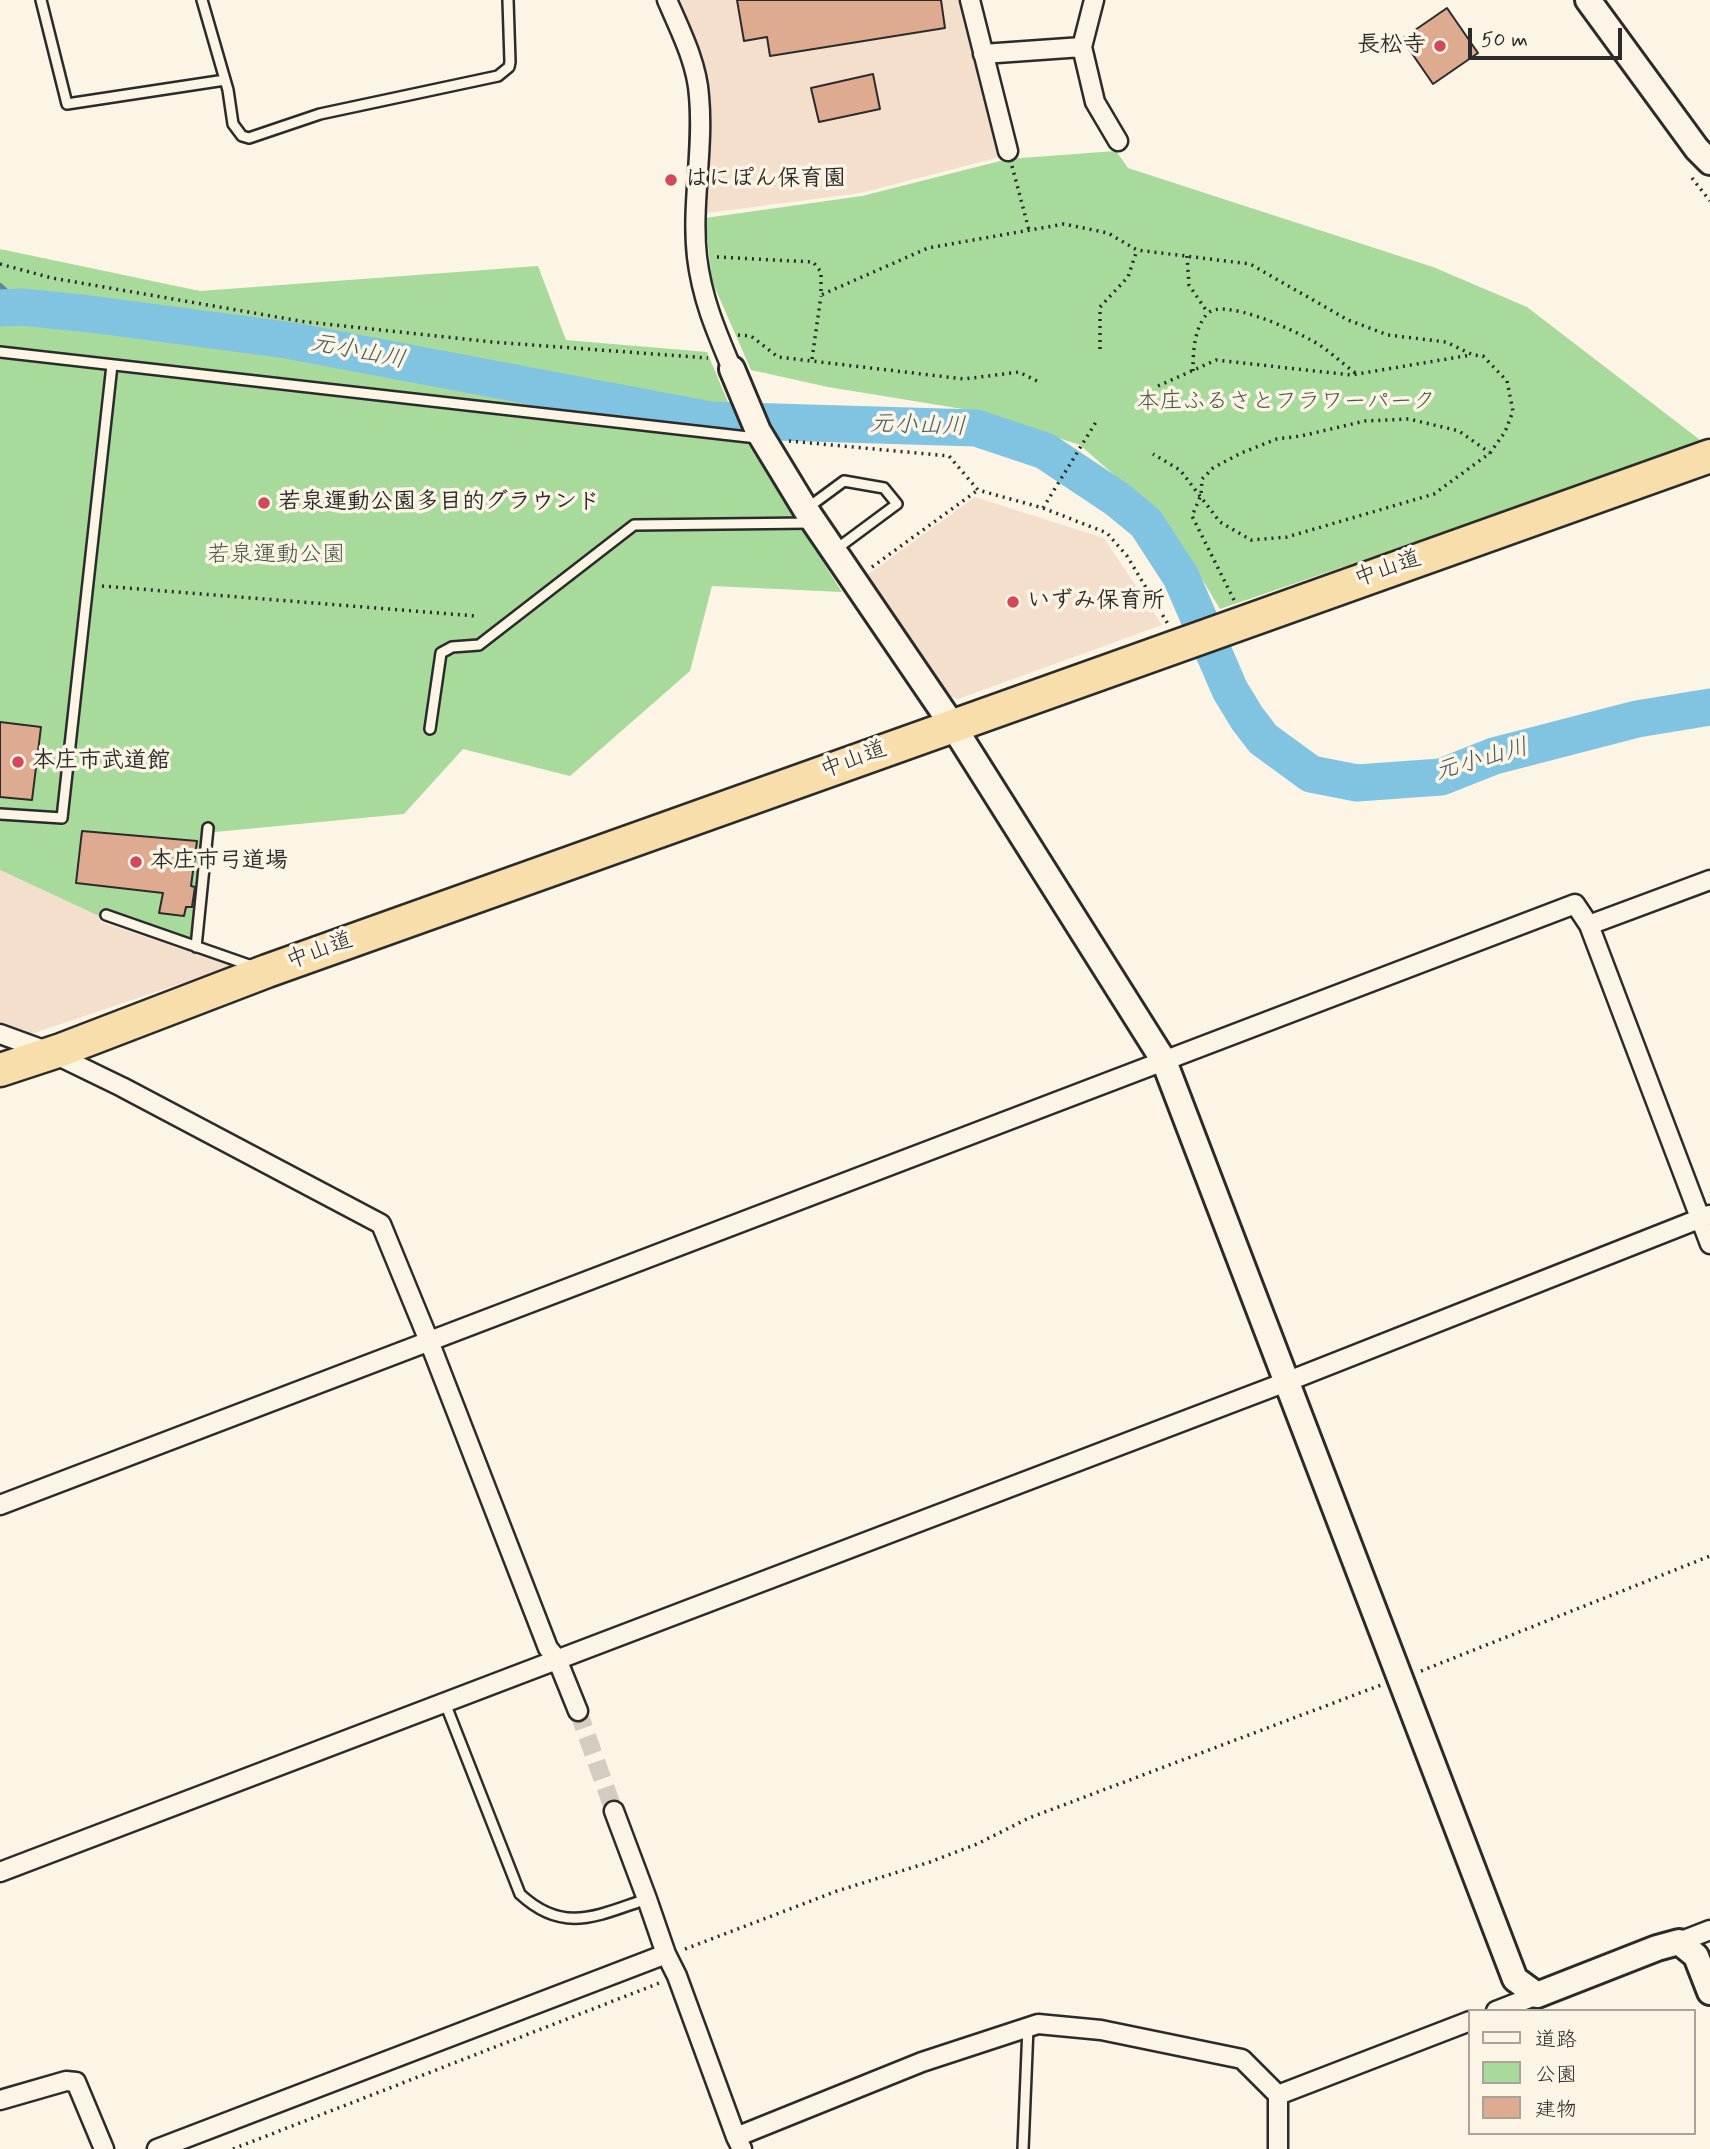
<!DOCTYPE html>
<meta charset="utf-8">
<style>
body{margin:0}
#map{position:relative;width:1710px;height:2149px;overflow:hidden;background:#fcf5e5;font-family:Mynerve,"Klee One",sans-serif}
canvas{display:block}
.legend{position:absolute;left:1468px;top:2009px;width:228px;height:126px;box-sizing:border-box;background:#fcf5e5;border:2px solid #a8a49b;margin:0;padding:9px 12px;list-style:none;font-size:21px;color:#2b2b2b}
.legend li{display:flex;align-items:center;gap:14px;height:35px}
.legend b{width:35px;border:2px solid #a8a49b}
.scale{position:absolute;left:1468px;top:28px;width:154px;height:32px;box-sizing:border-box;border:4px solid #2b2b2b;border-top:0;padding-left:9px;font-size:21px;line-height:24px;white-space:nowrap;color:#2b2b2b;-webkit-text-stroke:5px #fcf5e5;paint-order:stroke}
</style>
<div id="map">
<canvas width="1710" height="2149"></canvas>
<ul class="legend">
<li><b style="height:9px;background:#fcf5e5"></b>道路</li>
<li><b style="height:19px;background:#a8da9b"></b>公園</li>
<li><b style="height:19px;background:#deab91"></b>建物</li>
</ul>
<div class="scale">50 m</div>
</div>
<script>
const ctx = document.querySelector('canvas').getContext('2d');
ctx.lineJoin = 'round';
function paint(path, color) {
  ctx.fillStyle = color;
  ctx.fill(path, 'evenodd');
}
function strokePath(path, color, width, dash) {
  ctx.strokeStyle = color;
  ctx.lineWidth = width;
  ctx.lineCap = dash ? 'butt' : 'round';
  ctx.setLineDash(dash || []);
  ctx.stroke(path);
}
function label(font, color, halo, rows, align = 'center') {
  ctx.font = font + ' Mynerve,"Klee One",sans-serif';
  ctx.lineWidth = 7;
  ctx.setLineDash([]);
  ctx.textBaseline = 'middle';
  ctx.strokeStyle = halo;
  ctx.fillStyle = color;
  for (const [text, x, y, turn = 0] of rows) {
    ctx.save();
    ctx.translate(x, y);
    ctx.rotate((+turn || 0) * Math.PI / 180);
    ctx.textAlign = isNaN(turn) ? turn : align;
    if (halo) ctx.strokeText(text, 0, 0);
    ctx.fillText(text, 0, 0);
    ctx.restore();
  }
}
paint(new Path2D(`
 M 678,0 L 963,0 L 1004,156 L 861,193 L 707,213 L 711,111 L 696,40 Z
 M 975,497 L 1104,538 L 1162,625 L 958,699 L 946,694 L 863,578 Z
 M 0,870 L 101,917 L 101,922 L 233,966 L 25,1036 L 0,1024 Z`), '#f3dfcc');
paint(new Path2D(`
 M 1116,151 L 1128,168 L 1433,267 L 1527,307 L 1704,443 L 1220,609 L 1193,564 L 1138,496 L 1080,445 L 975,411 L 828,387 L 751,370 L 712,281 L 705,218 L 862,196 L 1008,159 Z
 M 0,249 L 200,291 L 538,266 L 566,340 L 707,352 L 741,433 L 842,592 L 712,586 L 690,671 L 570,776 L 463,749 L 404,814 L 215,832 L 204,830 L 194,942 L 105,909 L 101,917 L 0,870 Z`), '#a8da9b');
strokePath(new Path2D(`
 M 0,286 L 22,307`), '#5f8799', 6);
strokePath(new Path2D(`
 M 0,308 L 22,307 L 90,314 L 287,340 L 710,420 L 976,428 L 1045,451 L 1117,499 L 1146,523 L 1181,577 L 1230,690 L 1247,718 L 1263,739 L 1311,774 L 1357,783 L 1441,777 L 1494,756 L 1637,719 L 1710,707`), '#81c4e2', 37);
const building = new Path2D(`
 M 737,0 L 941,0 L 945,28 L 770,56 L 767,37 L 744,41 Z
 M 1447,8 L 1478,53 L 1433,84 L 1402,39 Z
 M 873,74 L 880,109 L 819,122 L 811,88 Z
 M 0,722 L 41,727 L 32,800 L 0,797 Z
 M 82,831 L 197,841 L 191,886 L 195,887 L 192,907 L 186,907 L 184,916 L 159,913 L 163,893 L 76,883 Z`);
paint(building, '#deab91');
strokePath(building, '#2b2b2b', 2);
strokePath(new Path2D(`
 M 578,1711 L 614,1811`), '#d2cdc0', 18, [18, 9]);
const lane = new Path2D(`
 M 41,0 L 67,104 L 225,80
 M 202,0 L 228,90 L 233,124 L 242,136 L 249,138 L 320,114 L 498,76 L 509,67 L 510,62 L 508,0
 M 0,352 L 757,438
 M 806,509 L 844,481 L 884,488 L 897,504 L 835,550
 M 430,729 L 441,653 L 452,647 L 479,645 L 634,525 L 810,523
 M 0,814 L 62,818 L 112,365
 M 106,915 L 252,966
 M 196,947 L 208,828
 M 445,1703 L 520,1894 C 564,1935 598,1915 647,1899
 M 1023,2149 L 1028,2027`);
const street = new Path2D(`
 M 667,0 C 680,30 697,63 699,96 C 704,150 691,204 697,257 C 702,299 716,331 732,369
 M 970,0 L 1008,151
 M 1094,0 L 1082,47 L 1095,102 L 1118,141
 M 983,54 L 1082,47
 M 1589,925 L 1710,880
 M 0,1034 L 52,1053 L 122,1087 L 381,1224 L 429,1341 L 548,1648 L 557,1659 L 578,1711
 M 0,1505 L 1575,904 L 1589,925 L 1710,1244
 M 614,1811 L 647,1899 L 666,1954 L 677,1976 L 736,2137 L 742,2149
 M 0,1872 L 1286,1382 L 1709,1215
 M 1679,1942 L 1710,1930
 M 1496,2011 L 1537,1995
 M 1278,2095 L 1470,2021
 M 0,2100 L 66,2081 L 76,2082 L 104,2149
 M 736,2137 L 922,2062 L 1038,2024 L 1101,2030 L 1242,2059 L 1278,2095 L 1278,2149
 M 157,2149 L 666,1954`);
const secondary = new Path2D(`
 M 1588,0 L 1697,149 L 1710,162
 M 732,369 L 758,431 L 806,510 L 953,726 L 1164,1061 L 1515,1979 L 1537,1995 L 1657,1948 L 1679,1942 L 1696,1956 L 1710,1992`);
const highway = new Path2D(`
 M 0,1070 L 61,1050 L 267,971 L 1710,456`);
strokePath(lane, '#2b2b2b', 14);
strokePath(street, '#2b2b2b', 23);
strokePath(secondary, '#2b2b2b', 30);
strokePath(highway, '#2b2b2b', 37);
strokePath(new Path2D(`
 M 1012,166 L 1029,230
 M 1692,178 L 1710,201
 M 1187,256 L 1189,285 L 1208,313
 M 717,257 L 813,262 L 821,272 L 821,295 L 928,248 L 1064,224 L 1108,233 L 1137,250 L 1250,264 L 1348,320 L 1388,335 L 1446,342 L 1473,355 L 1483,356 L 1507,381 L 1513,411 L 1505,432 L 1490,453 L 1434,494 L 1287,537 L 1251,540 L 1220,522 L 1180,470 L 1153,454
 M 0,264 L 52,278 L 306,322 L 492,342 L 708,358
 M 738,335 L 751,336 L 778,357 L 964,379 L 1019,372 L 1039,382
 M 1100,349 L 1100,307 L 1128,277 L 1137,250
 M 812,359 L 821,296
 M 1193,371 C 1193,352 1194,329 1207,314 C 1222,297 1291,329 1309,339 C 1326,347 1341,363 1357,374
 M 1158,386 L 1216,360 L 1351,375 L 1471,355
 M 789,441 L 949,456 L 978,490 L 1043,508 L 1107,533 L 1127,556 L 1168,624
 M 1043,508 L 1096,422
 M 872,567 L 978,490
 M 102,586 L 476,616
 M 1234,600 L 1192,516 L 1201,495 L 1202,479 L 1213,468 L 1241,453 L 1277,439 L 1301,436 L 1365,421 L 1409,419 L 1459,431 L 1490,453
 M 1421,1671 L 1710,1556
 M 685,1949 L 837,1891 L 930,1862 L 977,1844 L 1029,1818 L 1381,1685
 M 233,2149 L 662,1982`), '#2b2b2b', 3.5, [2, 5]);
strokePath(lane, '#fcf5e5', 9);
strokePath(street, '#fcf5e5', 18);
strokePath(secondary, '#fcf5e5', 24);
strokePath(highway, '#f8deab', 32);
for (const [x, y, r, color] of [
 [1440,46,7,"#d1495b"],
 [671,180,7,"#d1495b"],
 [264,503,7,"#d1495b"],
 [1013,602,7,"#d1495b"],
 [18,762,7,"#d1495b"],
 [136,862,7,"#d1495b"]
]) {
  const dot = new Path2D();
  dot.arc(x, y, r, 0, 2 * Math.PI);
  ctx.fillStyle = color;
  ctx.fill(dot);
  strokePath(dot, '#fcf5e5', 2.5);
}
label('bold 23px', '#2b2b2b', '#fcf5e5', [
 ["長松寺",1426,46,"right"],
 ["はにぽん保育園",685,180],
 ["若泉運動公園多目的グラウンド",278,503],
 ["いずみ保育所",1027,602],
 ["本庄市武道館",32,762],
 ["本庄市弓道場",150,862]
], 'left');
label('23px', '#4a5747', '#fcf5e5', [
 ["本庄ふるさとフラワーパーク",1286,403],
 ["若泉運動公園",276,556]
]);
label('23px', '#2b2b2b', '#fcf5e5', [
 ["中山道",1388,570,-19],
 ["中山道",854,761,-20],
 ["中山道",320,952,-20]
]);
label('italic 24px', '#455962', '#fcf5e5', [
 ["元小山川",358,353,11],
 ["元小山川",918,427,2],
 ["元小山川",1482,761,-16]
]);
</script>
